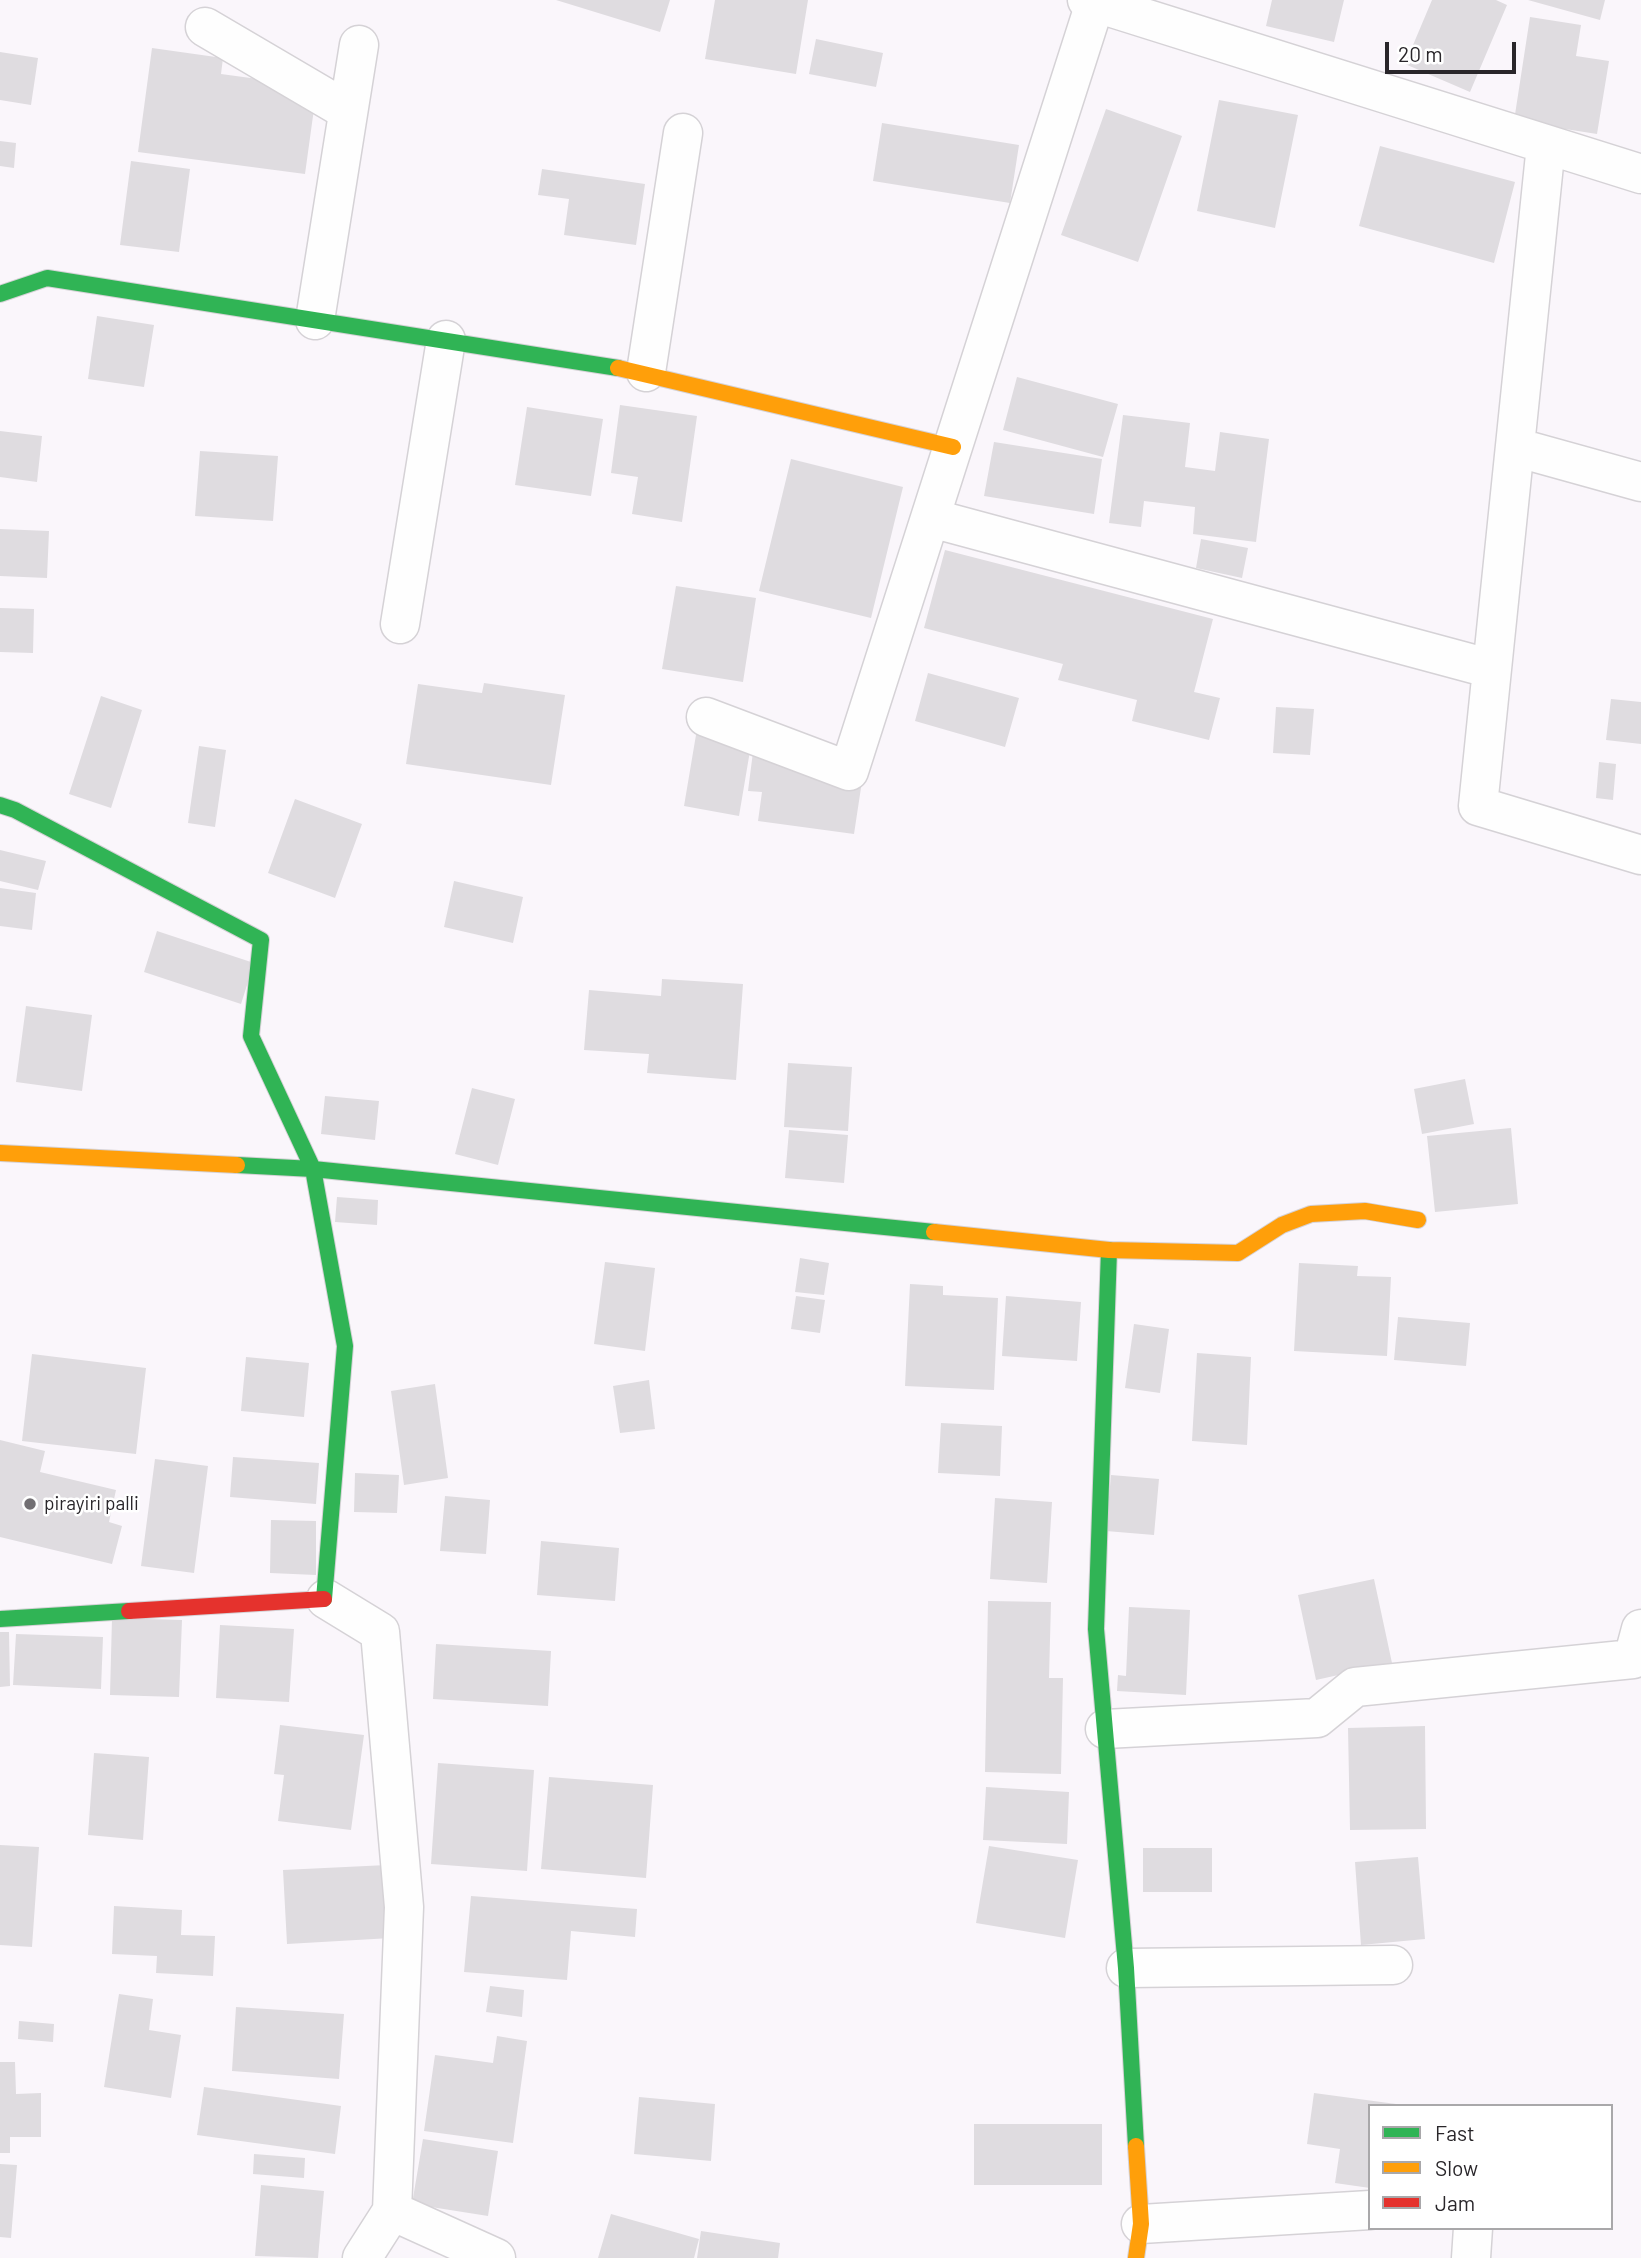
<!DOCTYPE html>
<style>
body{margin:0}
#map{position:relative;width:1641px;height:2258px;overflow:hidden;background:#faf6fb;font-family:Barlow,sans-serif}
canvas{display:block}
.legend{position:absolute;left:1368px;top:2104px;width:245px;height:126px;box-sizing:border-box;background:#fff;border:2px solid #a9a8aa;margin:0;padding:9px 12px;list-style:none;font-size:21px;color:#29262a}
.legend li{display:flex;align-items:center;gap:14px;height:35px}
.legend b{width:35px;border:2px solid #a9a8aa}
.scale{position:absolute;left:1385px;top:42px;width:131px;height:32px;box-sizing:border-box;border:4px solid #29262a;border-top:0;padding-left:9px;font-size:21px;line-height:24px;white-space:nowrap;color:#29262a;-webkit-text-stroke:5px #fff;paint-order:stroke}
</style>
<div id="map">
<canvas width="1641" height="2258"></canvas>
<ul class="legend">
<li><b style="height:9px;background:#30b455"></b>Fast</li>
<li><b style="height:9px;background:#ff9f0a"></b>Slow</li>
<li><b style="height:9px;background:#e5322d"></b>Jam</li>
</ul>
<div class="scale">20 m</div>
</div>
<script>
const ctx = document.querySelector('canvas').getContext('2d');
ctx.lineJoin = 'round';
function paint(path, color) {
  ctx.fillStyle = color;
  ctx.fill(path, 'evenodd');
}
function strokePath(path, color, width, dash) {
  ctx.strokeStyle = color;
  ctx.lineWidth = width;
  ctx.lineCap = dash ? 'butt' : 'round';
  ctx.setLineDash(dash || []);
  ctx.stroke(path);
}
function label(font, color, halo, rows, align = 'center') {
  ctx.font = font + ' Barlow,sans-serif';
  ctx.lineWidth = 5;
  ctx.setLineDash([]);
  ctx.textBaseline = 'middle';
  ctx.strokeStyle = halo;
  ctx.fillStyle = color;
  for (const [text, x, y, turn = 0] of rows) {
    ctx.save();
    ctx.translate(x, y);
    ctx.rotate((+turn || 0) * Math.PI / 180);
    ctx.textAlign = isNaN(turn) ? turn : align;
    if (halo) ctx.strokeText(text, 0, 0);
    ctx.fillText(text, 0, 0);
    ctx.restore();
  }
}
paint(new Path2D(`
 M 556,0 L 670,0 L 660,32 Z
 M 715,0 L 808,0 L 796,74 L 705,59 Z
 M 1272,0 L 1344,0 L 1334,42 L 1266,26 Z
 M 1432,0 L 1496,0 L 1507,5 L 1470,92 L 1405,64 Z
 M 1528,0 L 1605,0 L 1600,20 Z
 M 1530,17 L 1581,25 L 1576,56 L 1609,61 L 1597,134 L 1514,121 Z
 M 816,39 L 883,53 L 876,87 L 809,74 Z
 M 152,48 L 223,58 L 221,74 L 317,87 L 305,174 L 138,152 Z
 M 0,52 L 38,58 L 31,105 L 0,100 Z
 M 1219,100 L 1298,115 L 1275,228 L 1197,211 Z
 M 1106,109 L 1182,136 L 1138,262 L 1061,235 Z
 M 882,123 L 1019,145 L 1010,203 L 873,181 Z
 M 0,141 L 16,143 L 14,168 L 0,166 Z
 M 1380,146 L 1515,182 L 1494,263 L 1359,226 Z
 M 131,161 L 190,169 L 179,252 L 120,245 Z
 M 542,169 L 645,184 L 636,245 L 564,235 L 569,199 L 538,195 Z
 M 97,316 L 154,325 L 144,387 L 88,379 Z
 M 1017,377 L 1118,404 L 1103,457 L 1003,430 Z
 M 620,405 L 697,416 L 682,522 L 632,514 L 638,477 L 611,473 Z
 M 527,407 L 603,419 L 591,496 L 515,485 Z
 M 1123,415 L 1190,423 L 1185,467 L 1215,471 L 1220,432 L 1269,439 L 1256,542 L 1193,534 L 1195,507 L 1144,501 L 1141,527 L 1109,523 Z
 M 0,431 L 42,436 L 37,482 L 0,477 Z
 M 994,442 L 1102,459 L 1094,514 L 984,496 Z
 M 200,451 L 278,456 L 273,521 L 195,516 Z
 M 791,459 L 903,487 L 871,618 L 759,591 Z
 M 0,529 L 49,531 L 47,578 L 0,576 Z
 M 1201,539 L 1248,548 L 1242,578 L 1196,568 Z
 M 945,550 L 1213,619 L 1194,692 L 1220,698 L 1209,740 L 1132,721 L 1137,700 L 1058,680 L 1063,664 L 924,628 Z
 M 676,586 L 756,598 L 743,682 L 662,669 Z
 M 0,608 L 34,609 L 33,653 L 0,652 Z
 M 928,673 L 1019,698 L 1005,747 L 915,721 Z
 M 484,683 L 565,695 L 551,785 L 406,764 L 418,684 L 482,693 Z
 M 101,696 L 142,710 L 111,808 L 69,794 Z
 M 1611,699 L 1641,702 L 1641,744 L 1606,740 Z
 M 1276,707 L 1314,709 L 1310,755 L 1273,753 Z
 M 697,729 L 752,739 L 739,816 L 684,806 Z
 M 199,746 L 226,750 L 215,827 L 188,823 Z
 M 753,752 L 864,768 L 854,834 L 758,821 L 762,792 L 748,791 Z
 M 1599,762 L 1616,764 L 1613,800 L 1596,798 Z
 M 295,799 L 362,824 L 335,898 L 268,873 Z
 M 0,850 L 46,861 L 38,890 L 0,881 Z
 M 454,881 L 523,897 L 513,943 L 444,927 Z
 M 0,888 L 36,893 L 32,930 L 0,926 Z
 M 157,931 L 254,963 L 241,1004 L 144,972 Z
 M 662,979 L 743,984 L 736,1080 L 647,1073 L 649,1054 L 584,1050 L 589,990 L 661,996 Z
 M 26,1006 L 92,1015 L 82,1091 L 16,1082 Z
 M 788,1063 L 852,1067 L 848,1131 L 784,1127 Z
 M 1465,1079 L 1474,1124 L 1422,1134 L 1414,1089 Z
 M 472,1088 L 515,1099 L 498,1165 L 455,1154 Z
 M 325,1096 L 379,1101 L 375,1140 L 321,1134 Z
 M 1511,1128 L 1518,1204 L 1435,1212 L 1427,1136 Z
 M 789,1130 L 848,1135 L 844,1183 L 785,1178 Z
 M 337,1197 L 378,1200 L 377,1225 L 335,1222 Z
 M 800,1258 L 829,1263 L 824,1295 L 795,1292 Z
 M 605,1262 L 655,1268 L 645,1351 L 594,1344 Z
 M 1299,1263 L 1358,1266 L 1357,1276 L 1391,1277 L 1387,1356 L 1294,1351 Z
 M 910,1284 L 943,1286 L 943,1295 L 998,1298 L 994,1390 L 905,1386 Z
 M 796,1296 L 825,1300 L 820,1333 L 791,1329 Z
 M 1006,1296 L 1081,1302 L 1077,1361 L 1002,1356 Z
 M 1398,1317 L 1470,1323 L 1466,1366 L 1394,1360 Z
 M 1134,1324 L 1169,1329 L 1160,1393 L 1125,1388 Z
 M 1197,1353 L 1251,1357 L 1247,1445 L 1192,1441 Z
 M 32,1354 L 146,1368 L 136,1454 L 22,1441 Z
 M 246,1357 L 309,1363 L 304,1417 L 241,1411 Z
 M 649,1380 L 655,1429 L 620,1433 L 613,1386 Z
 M 435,1384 L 448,1478 L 404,1485 L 391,1391 Z
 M 941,1423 L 1002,1426 L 1000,1476 L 938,1473 Z
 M 0,1440 L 45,1451 L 40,1472 L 116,1490 L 109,1522 L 122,1526 L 112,1564 L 0,1537 Z
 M 233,1457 L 319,1463 L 316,1504 L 230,1497 Z
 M 155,1459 L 208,1466 L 194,1573 L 141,1566 Z
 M 355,1473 L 399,1475 L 397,1513 L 354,1512 Z
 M 1111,1475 L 1159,1479 L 1154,1535 L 1106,1531 Z
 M 445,1496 L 490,1500 L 486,1554 L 440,1551 Z
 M 995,1498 L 1052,1502 L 1047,1583 L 990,1579 Z
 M 271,1520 L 316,1521 L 316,1575 L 270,1573 Z
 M 541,1541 L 619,1548 L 615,1601 L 537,1595 Z
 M 1374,1579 L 1392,1663 L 1316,1680 L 1298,1595 Z
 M 988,1601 L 1051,1602 L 1049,1678 L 1063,1678 L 1061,1774 L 985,1772 Z
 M 1129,1607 L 1190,1610 L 1186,1695 L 1117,1691 L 1118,1675 L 1126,1676 Z
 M 112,1618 L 182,1620 L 179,1697 L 110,1695 Z
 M 220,1625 L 294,1629 L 289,1702 L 216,1698 Z
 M 0,1632 L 9,1632 L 10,1686 L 0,1687 Z
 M 16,1634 L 103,1637 L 101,1689 L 13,1685 Z
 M 436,1644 L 551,1651 L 548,1706 L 433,1699 Z
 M 280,1725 L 364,1735 L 351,1830 L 278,1821 L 284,1775 L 274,1774 Z
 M 1425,1726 L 1426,1829 L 1350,1830 L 1348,1728 Z
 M 94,1753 L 149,1757 L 143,1840 L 88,1835 Z
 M 438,1763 L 534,1770 L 527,1871 L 431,1864 Z
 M 549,1777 L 653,1785 L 646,1878 L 541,1869 Z
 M 986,1787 L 1069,1792 L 1067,1844 L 983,1840 Z
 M 0,1845 L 39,1847 L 32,1947 L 0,1945 Z
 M 989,1846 L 1078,1860 L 1065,1938 L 976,1923 Z
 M 1143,1848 L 1212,1848 L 1212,1892 L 1143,1892 Z
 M 1418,1857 L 1425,1939 L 1361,1945 L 1355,1862 Z
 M 387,1865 L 391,1938 L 287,1944 L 283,1870 Z
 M 471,1896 L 637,1909 L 635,1937 L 571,1931 L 567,1980 L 464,1972 Z
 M 114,1906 L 182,1910 L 181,1935 L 215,1936 L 213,1976 L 156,1973 L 157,1956 L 112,1954 Z
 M 490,1986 L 524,1990 L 522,2017 L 486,2012 Z
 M 119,1994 L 153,1999 L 149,2030 L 181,2035 L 171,2098 L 104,2087 Z
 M 236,2007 L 344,2014 L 339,2079 L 232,2071 Z
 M 19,2021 L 54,2024 L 53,2042 L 18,2039 Z
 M 497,2036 L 527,2041 L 513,2143 L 424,2131 L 435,2055 L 493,2063 Z
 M 0,2062 L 15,2062 L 16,2094 L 41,2093 L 41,2137 L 10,2137 L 10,2153 L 0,2153 Z
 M 204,2087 L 341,2106 L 335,2154 L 197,2135 Z
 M 1314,2093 L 1396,2104 L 1370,2106 L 1370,2188 L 1335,2183 L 1340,2149 L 1307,2144 Z
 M 639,2097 L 715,2104 L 711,2161 L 634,2154 Z
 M 974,2124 L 1102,2124 L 1102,2185 L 974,2185 Z
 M 423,2139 L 498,2151 L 488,2216 L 412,2204 Z
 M 254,2154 L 305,2158 L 304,2178 L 253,2174 Z
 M 0,2164 L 17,2165 L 11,2238 L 0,2237 Z
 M 261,2185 L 324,2191 L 318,2258 L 255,2256 Z
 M 611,2214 L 699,2239 L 694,2258 L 598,2258 Z
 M 701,2231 L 780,2243 L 778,2258 L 697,2258 Z`), '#dfdce0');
const street = new Path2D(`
 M 1087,0 L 1641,174
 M 205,27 L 348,111
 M 315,320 L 359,45
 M 646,372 L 683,133
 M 1515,447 L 1641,482
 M 931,518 L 1492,669 L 1478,806 L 1641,855
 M 400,624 L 446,340
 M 1492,669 L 1546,145
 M 706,717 L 849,771 L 1096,0
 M 326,1599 L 380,1632 L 404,1907 L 392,2211 L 496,2258
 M 1105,1729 L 1317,1718 L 1355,1687 L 1633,1659 L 1641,1629
 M 1126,1968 L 1393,1965
 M 1141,2224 L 1370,2210
 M 362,2258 L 392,2211
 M 1471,2258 L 1473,2228`);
const fast = new Path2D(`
 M 0,294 L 47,278 L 618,368
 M 0,805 L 15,810 L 261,940 L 251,1036 L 313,1169 L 345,1346 L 324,1599
 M 237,1165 L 313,1169 L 934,1232
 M 1109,1250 L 1096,1629 L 1126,1968 L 1136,2146
 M 0,1619 L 129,1611`);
const slow = new Path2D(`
 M 618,368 L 953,447
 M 0,1153 L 237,1165
 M 934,1232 L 1109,1250 L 1238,1253 L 1282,1225 L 1311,1214 L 1365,1211 L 1418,1220
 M 1136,2258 L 1141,2224 L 1136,2146`);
const jam = new Path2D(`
 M 129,1611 L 324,1599`);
strokePath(street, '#d5d2d6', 41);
strokePath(fast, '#d5d2d6', 18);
strokePath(slow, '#d5d2d6', 18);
strokePath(jam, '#d5d2d6', 18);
strokePath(street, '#fefefe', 38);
strokePath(fast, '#30b455', 16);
strokePath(slow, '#ff9f0a', 16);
strokePath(jam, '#e5322d', 16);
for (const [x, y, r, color] of [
 [30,1504,7,"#726f73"]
]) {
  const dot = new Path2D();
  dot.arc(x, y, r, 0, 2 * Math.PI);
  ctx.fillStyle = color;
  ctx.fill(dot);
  strokePath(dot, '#fff', 2.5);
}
label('19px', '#29262a', '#fff', [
 ["pirayiri palli",44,1504]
], 'left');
</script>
